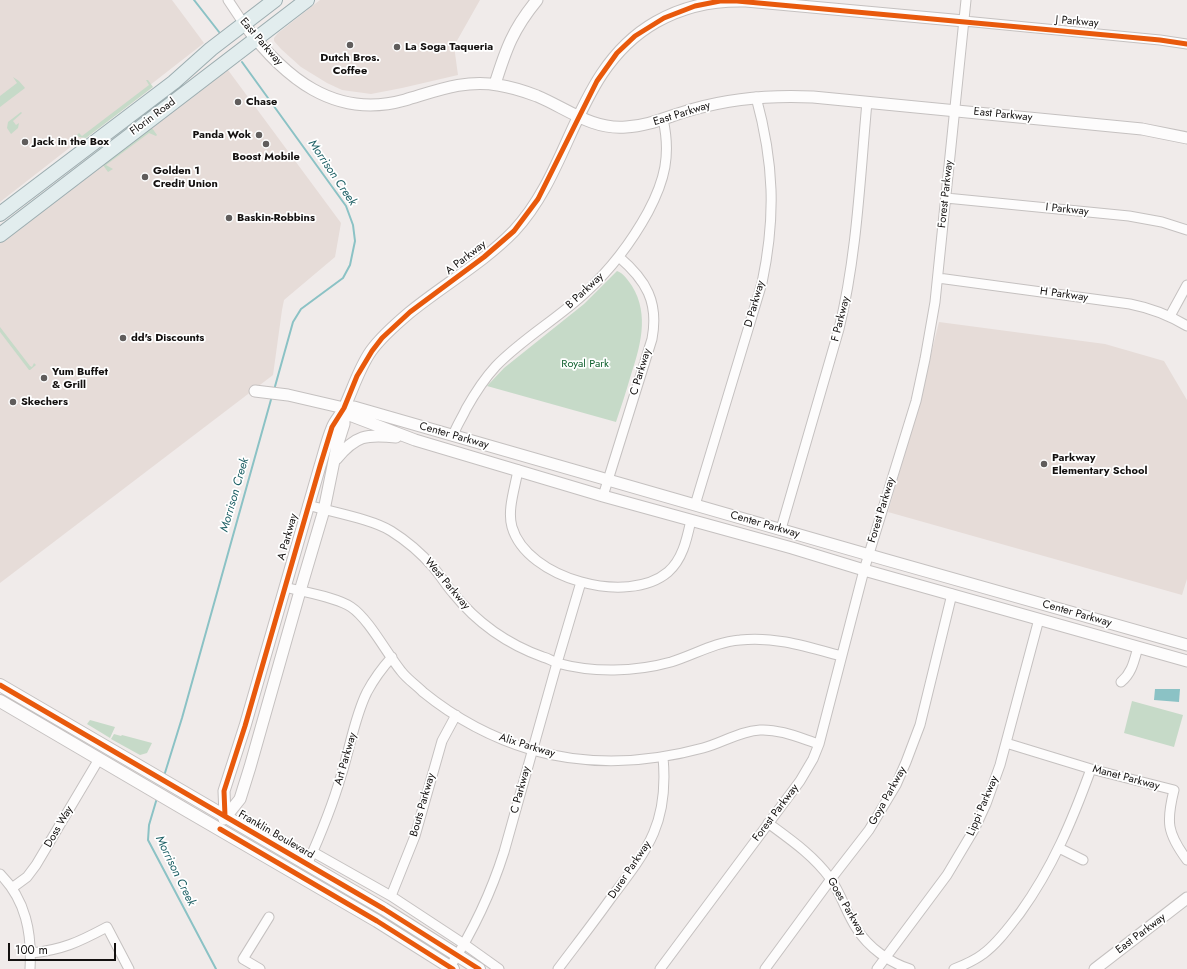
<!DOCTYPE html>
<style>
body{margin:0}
#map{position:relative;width:1187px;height:969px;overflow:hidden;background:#f0ebea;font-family:Jost,sans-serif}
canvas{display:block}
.scale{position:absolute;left:8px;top:943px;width:108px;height:18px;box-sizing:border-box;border:2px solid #13100f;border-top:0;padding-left:5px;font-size:12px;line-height:14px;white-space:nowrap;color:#13100f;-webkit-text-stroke:3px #fff;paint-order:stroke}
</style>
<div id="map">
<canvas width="1187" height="969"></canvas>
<div class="scale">100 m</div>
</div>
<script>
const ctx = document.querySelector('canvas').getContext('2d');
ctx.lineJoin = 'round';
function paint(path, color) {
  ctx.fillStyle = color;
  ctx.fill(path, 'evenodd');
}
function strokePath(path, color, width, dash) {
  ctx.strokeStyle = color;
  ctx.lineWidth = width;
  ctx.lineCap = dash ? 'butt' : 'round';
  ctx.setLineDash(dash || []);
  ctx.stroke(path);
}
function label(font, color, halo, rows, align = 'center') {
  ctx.font = font + ' Jost,sans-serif';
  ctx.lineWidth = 3.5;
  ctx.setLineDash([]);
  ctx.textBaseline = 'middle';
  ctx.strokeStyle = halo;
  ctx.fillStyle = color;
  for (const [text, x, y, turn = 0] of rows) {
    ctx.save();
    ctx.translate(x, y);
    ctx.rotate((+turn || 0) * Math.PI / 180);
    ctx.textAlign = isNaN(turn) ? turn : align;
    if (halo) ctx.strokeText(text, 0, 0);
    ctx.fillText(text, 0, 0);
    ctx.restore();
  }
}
paint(new Path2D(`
 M 0,0 L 172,0 L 204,43 L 0,202 Z
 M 320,0 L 480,0 L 454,46 L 458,75 L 402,88 L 371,94 L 342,90 L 327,83 L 301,67 L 281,49 L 274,41 L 274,38 L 278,33 Z
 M 228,70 L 341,223 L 335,257 L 284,300 L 282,310 L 273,375 L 0,583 L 0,243 Z
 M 939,322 L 1105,344 L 1164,361 L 1187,400 L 1187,579 L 1182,595 L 888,512 L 916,415 Z`), '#e6dcd8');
paint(new Path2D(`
 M 13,77 L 19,81 L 25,88 L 0,107 L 0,96 L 17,83 Z
 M 146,80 L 148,80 L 153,87 L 86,138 L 79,137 L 77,135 L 79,133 L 82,136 L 149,85 Z
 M 21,112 L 22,113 L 13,121 L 16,125 L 19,123 L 18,128 L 11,134 L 7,128 L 8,122 Z
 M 152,128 L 157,135 L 156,136 L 149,133 L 106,165 L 113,169 L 108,172 L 103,165 Z
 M 617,271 C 623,273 628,280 632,286 C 650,315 640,348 630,378 C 626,392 621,407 616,422 L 487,386 L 504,368 L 584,304 Z
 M 0,327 L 30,366 L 32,367 L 34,363 L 36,365 L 30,370 L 29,370 L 0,332 Z
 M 1132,701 L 1183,715 L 1174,747 L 1124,733 Z
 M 90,720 L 115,727 L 110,738 L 87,724 Z
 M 114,734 L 121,736 L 122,735 L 152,743 L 147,753 L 140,755 L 111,739 Z`), '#c6dac8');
paint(new Path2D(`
 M 1155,689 L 1180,689 L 1179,702 L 1154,700 Z`), '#8bc2c5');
strokePath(new Path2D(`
 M 194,0 L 219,32
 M 242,62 L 346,206 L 353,225 L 355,241 L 350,265 L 343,278 L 301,309 L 293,322 L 274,390
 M 164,776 L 182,718 L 272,396
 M 157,798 L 149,825 L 148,840 L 216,969`), '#8bc2c5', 2);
const minor = new Path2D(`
 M 228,0 L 244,24
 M 964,21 L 1160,40 L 1187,44
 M 946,198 L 1129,216 L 1162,222 L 1187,230
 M 938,278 L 1130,304 C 1150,308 1169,315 1187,326
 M 1170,316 L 1187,285
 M 453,436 C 456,426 462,418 466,409 C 475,393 484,379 496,366 C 522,339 557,319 585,293 C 610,270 631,243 648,212 C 665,180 671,155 663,119
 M 518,470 C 515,488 507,510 512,527 C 527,579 628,606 668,572 C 683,559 687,538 691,520
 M 603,496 L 652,339 C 659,302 646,280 619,257
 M 308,505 C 331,512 372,519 391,531 C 407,541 421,553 433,567 C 440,575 446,585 453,593 C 477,623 507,644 543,657 C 548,658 552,661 557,663 C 593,673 635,672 671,662 C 694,655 715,642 740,640 C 775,636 808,647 841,656
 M 695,505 L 762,283 C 776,216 774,163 756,97
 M 781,529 L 839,329 C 857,255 860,178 867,102
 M 285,587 C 303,592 336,597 351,607 C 369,619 387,654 401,671 C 407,679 416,685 423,692 C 455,718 492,738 532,750 C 588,766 648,763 703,748 C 722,743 740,731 760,730 C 780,729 800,738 819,744
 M 1121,682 C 1132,673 1134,661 1138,647
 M 1006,743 L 1091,769 L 1174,790 C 1166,822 1167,833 1187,860
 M 768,823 C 791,840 813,855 830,878 C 842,895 846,913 857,929 C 868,947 890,963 910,969
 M 1059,848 L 1083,860
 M 313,852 L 391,896 L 464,944 L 499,969
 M 307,865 C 320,836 332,807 341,776 C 350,749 354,718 367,692 C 374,679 382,668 392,657
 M 0,874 C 26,900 32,933 30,969
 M 12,888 L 27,877 L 36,865 L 99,759
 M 391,896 L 415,836 L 442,741 L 456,715
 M 31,953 C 62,950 79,942 107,927 L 129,969
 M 450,967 C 473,931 491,893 504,852 L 557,663 L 581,582
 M 260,969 L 243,959 L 269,917
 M 558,969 C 576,945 594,922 611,898 C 649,848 669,822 663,757
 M 660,969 L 800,781 L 813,759 L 819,744 L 864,570 L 916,401 L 925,359 L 935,302 L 966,0
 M 765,969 L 831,879 L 869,830 L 896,785 L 906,762 L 920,725 L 952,594
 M 877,969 L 947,875 L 975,828 L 986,804 L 1000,765 L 1039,619
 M 954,969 C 964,965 974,961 983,954 C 998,943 1009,927 1020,913 C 1053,867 1072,821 1091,769`);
const tertiary = new Path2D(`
 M 244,24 C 284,77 334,120 405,100 C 436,91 465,79 498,85 C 511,87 524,91 537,96 C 566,108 592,130 626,127 C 650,126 671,115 694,109 C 733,98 772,95 813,97 L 1142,129 L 1187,138
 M 495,84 C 506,49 513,29 537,0
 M 255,391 L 288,395 L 344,408 L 354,407 C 631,487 909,567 1187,645
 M 344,408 L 352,416 L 415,440 L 603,496 L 792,548 L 864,570 L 1187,661
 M 336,459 C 356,435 366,434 396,437
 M 225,816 L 224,791 L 245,726 L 320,466 C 324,453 327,440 332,428 C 335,420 341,415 344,408 C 353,389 359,368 371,351 C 381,337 396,324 409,313 C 443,285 483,263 514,231 C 573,168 575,68 656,22 C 684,6 714,0 746,1 L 964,21
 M 224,819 L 240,799 L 250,767 L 300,591 L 324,510 L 337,446 L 344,424 L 344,408
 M 1095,969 L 1187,898`);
const secondary = new Path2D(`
 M 0,685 L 384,909 L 479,969
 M 0,701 L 186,810 L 377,921 L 453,969`);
const primary = new Path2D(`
 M 0,214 L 174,82 L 211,49 L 275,0
 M 0,235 L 307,0`);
strokePath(minor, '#c5c1c0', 11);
strokePath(tertiary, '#c5c1c0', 13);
strokePath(secondary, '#c5c1c0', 14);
strokePath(primary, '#9cadb0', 16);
strokePath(minor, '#fdfcfc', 9);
strokePath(tertiary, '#fdfcfc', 11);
strokePath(secondary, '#fdfcfc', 12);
strokePath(primary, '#e2edee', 14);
strokePath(new Path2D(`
 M 0,685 L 384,909 L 479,969
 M 225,816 L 224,791 L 245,726 L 320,466 L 332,427 L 344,408 L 357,376 L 372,351 L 382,338 L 410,312 L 484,257 L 514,231 L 538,199 L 597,81 L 617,53 L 635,36 L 664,18 L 695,6 L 720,1 L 737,1 L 1160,40 L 1187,44
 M 220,829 L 377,921 L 453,969`), '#e8590c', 5);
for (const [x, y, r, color] of [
 [350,45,4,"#605d5c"],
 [397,47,4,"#605d5c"],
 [238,102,4,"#605d5c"],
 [259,135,4,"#605d5c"],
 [25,142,4,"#605d5c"],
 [266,144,4,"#605d5c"],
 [145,177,4,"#605d5c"],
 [229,218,4,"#605d5c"],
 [123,338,4,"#605d5c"],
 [44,378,4,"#605d5c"],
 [13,402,4,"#605d5c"],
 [1044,464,4,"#605d5c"]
]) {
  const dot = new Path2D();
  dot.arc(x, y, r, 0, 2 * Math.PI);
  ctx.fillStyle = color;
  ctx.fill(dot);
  strokePath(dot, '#fff', 1.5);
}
label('11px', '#13100f', '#fff', [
 ["J Parkway",1077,22,5],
 ["East Parkway",261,42,49],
 ["East Parkway",682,114,-17],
 ["East Parkway",1003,115,6],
 ["Florin Road",153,117,-37],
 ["Forest Parkway",946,194,-84],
 ["I Parkway",1067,210,6],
 ["A Parkway",466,258,-38],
 ["B Parkway",585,291,-43],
 ["H Parkway",1064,295,8],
 ["D Parkway",755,304,-74],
 ["F Parkway",841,319,-76],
 ["C Parkway",641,372,-73],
 ["Center Parkway",454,436,16],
 ["Forest Parkway",882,510,-73],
 ["Center Parkway",765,525,16],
 ["A Parkway",288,537,-74],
 ["West Parkway",447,584,50],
 ["Center Parkway",1077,614,16],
 ["Alix Parkway",527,746,17],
 ["Art Parkway",346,759,-74],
 ["Manet Parkway",1126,778,15],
 ["C Parkway",521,790,-75],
 ["Goya Parkway",888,796,-61],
 ["Bouts Parkway",423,805,-74],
 ["Lippi Parkway",983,806,-67],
 ["Forest Parkway",776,813,-53],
 ["Doss Way",59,827,-60],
 ["Franklin Boulevard",276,835,30],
 ["Durer Parkway",630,870,-56],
 ["Goes Parkway",846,907,60],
 ["East Parkway",1141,934,-37]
]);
label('bold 11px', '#13100f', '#fff', [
 ["La Soga Taqueria",405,47],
 ["Dutch Bros.",350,58,"center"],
 ["Coffee",350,71,"center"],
 ["Chase",246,102],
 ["Panda Wok",251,135,"right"],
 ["Jack in the Box",33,142],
 ["Boost Mobile",266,157,"center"],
 ["Golden 1",153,171],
 ["Credit Union",153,184],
 ["Baskin-Robbins",237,218],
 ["dd's Discounts",131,338],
 ["Yum Buffet",52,372],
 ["& Grill",52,385],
 ["Skechers",21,402],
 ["Parkway",1052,458],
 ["Elementary School",1052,471]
], 'left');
label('11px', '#126230', '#fff', [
 ["Royal Park",585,364]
]);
label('italic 12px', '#1f6166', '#fff', [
 ["Morrison Creek",332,173,56],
 ["Morrison Creek",235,495,-74],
 ["Morrison Creek",175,871,64]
]);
</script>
